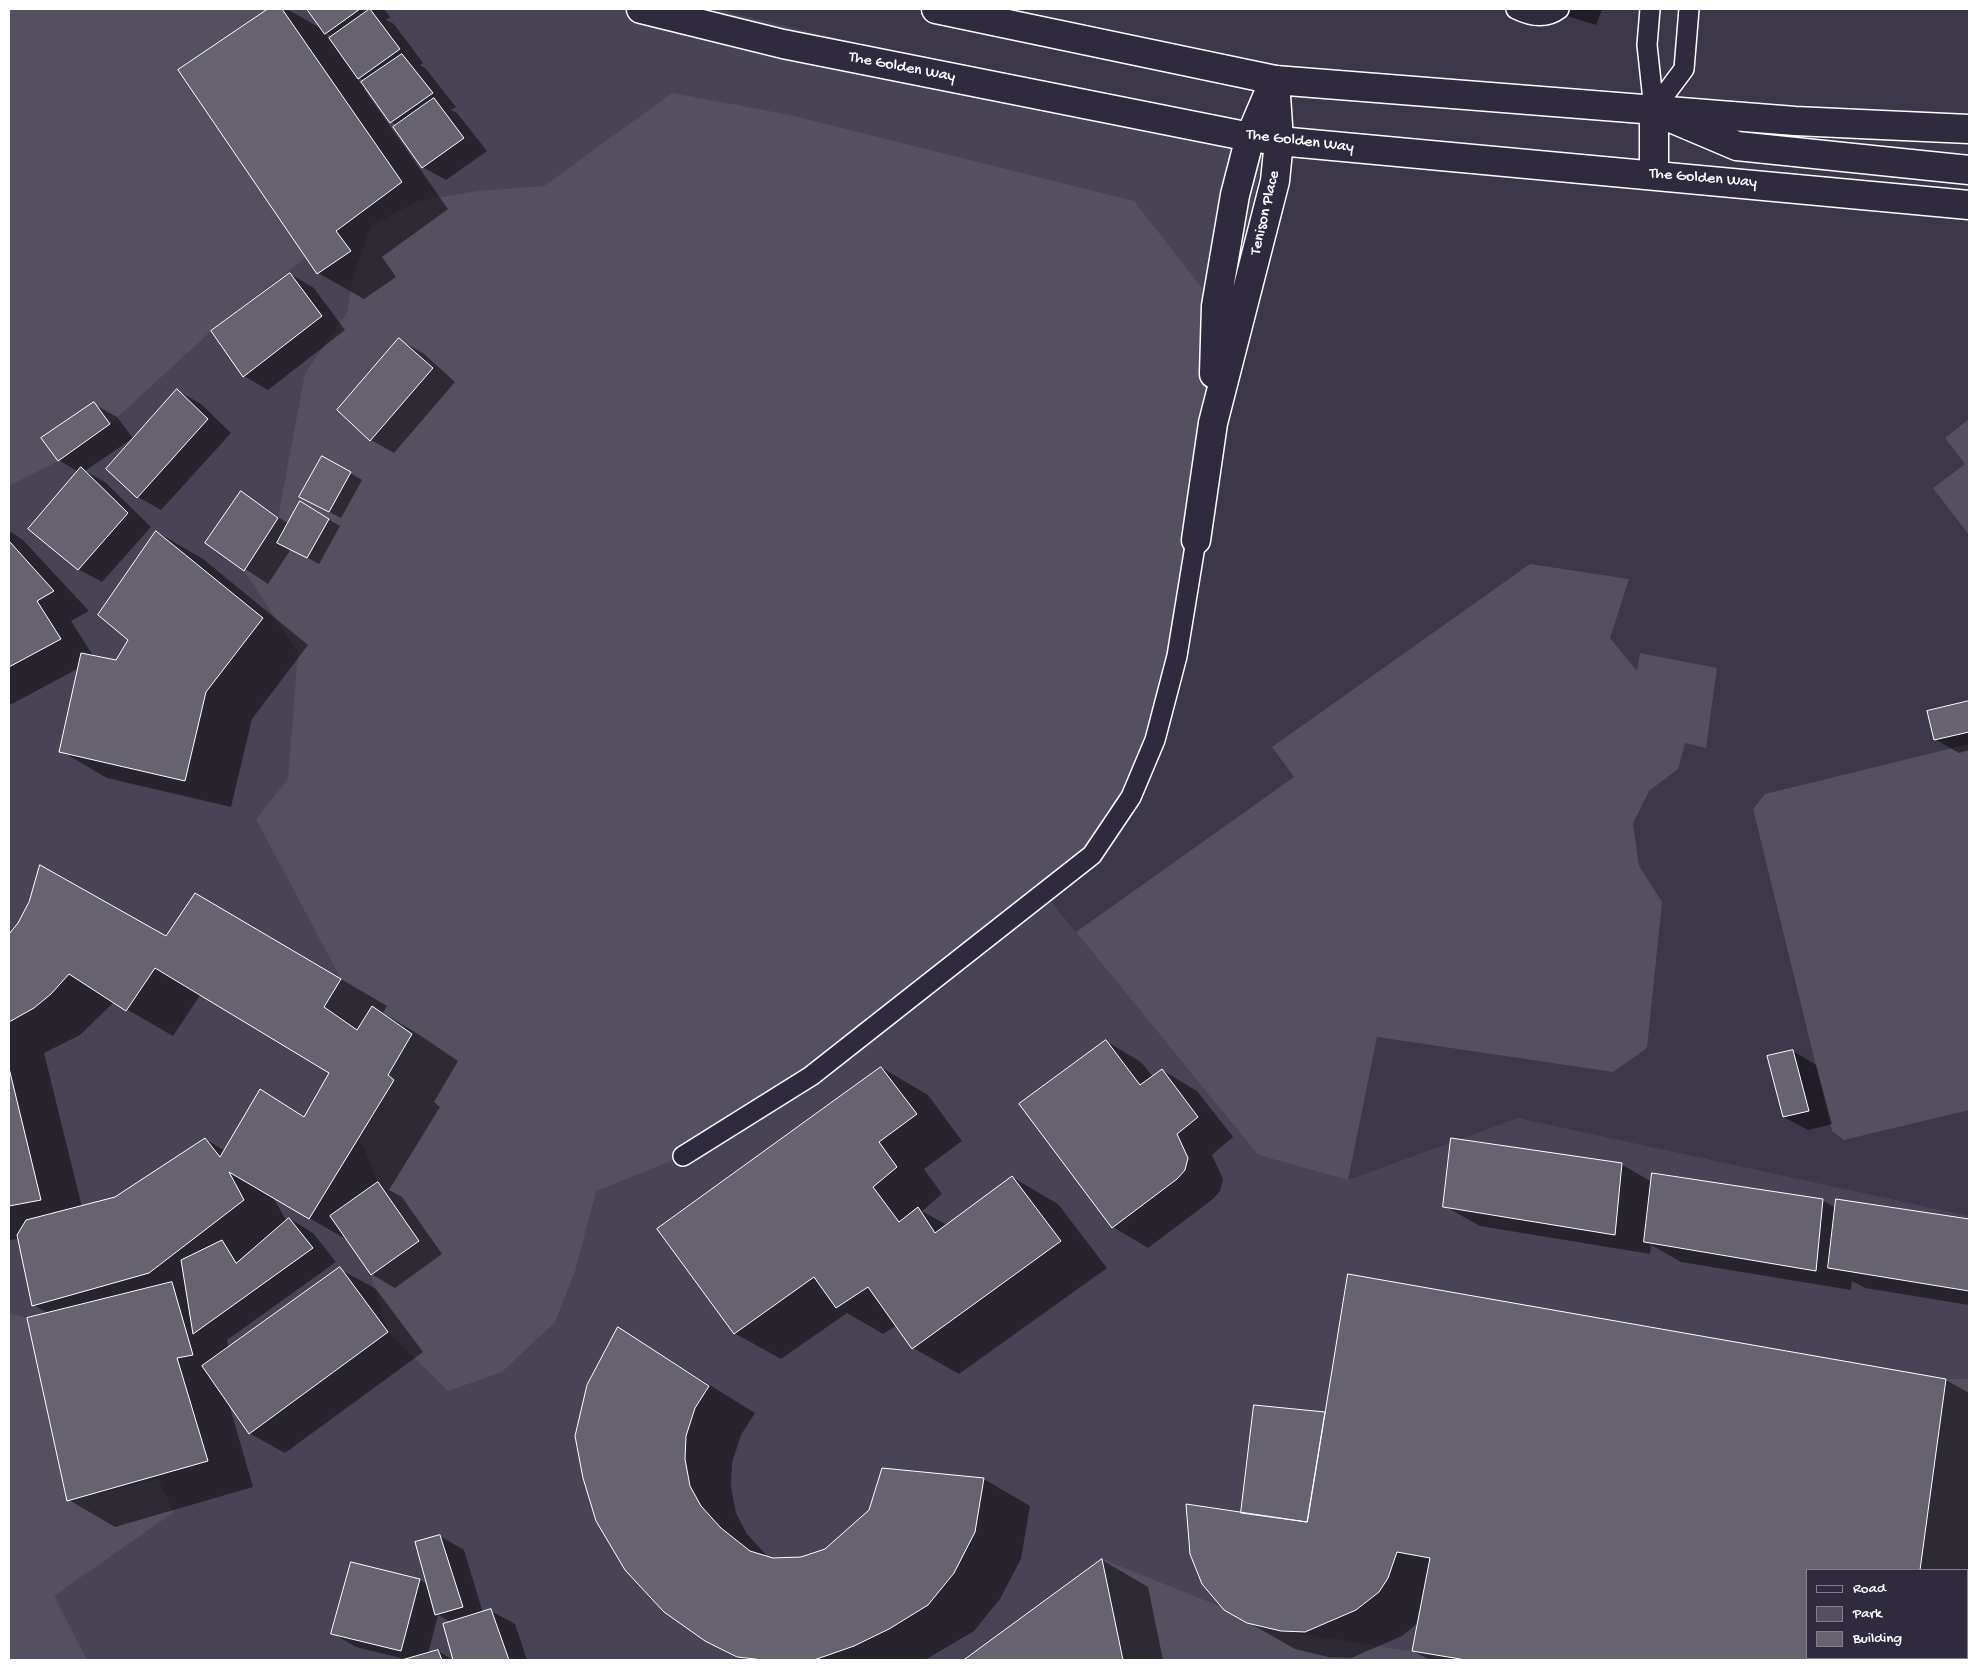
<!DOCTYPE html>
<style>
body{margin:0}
#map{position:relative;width:1978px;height:1669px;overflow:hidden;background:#3c3749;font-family:"Gochi Hand",sans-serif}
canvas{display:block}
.frame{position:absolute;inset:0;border:10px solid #fff;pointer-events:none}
.legend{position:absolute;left:1806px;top:1569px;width:162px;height:90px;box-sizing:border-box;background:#2f2a3d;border:1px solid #827f8b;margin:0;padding:6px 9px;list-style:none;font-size:15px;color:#fff}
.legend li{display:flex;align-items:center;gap:10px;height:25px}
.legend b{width:25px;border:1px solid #827f8b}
</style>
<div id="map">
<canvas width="1978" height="1669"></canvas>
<div class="frame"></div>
<ul class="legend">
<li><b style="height:6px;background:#2f2a3d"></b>Road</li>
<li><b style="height:14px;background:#555060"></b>Park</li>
<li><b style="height:14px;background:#666270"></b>Building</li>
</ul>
</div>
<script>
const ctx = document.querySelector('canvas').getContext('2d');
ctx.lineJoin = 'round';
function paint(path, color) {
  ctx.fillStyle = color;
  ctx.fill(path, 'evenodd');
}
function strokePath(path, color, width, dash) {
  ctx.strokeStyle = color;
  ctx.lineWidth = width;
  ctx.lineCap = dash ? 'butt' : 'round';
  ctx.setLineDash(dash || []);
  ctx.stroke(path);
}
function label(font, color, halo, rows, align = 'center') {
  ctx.font = font + ' "Gochi Hand",sans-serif';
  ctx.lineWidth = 5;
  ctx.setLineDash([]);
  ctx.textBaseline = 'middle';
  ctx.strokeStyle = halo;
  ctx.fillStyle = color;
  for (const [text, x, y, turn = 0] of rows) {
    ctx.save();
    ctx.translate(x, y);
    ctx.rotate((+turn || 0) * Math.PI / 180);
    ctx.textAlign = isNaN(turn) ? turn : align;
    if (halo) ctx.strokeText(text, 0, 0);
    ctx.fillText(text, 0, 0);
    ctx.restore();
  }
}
paint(new Path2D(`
 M 9,9 L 715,9 L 1265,140 L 1196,540 L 1044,893 L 1258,1155 L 1348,1180 L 1518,1118 L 1969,1216 L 1969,1660 L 9,1660 ZM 1807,1570 L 1967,1570 L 1967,1658 L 1807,1658 Z`), '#494455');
paint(new Path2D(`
 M 9,9 L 268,9 L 178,71 L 306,257 L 211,331 L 110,424 L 58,461 L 9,486 Z
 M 672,93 L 790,115 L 1134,201 L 1216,306 L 1196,540 L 1139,779 L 1092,855 L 811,1076 L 683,1156 L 596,1191 L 575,1271 L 555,1322 L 502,1372 L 448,1391 L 388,1332 L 371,1275 L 418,1240 L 378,1182 L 359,1137 L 388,1075 L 412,1034 L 372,1006 L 357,1030 L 324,1007 L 341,979 L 256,819 L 288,779 L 298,652 L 244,571 L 278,518 L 305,373 L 347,313 L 353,277 L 371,226 L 418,201 L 478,191 L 544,186 Z
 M 1969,419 L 1969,535 L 1933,488 L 1965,464 L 1945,438 Z
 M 1530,564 L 1629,579 L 1610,638 L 1637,671 L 1640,653 L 1717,668 L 1706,748 L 1685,743 L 1678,769 L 1649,791 L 1633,823 L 1639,866 L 1662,902 L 1647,1048 L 1613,1072 L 1377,1037 L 1348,1180 L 1258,1155 L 1076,932 L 1294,777 L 1272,747 Z
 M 1969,744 L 1969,1110 L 1844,1140 L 1832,1131 L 1753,809 L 1765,794 Z
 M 9,1313 L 27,1318 L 67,1501 L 158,1479 L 174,1512 L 54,1596 L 87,1660 L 9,1660 Z
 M 1946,1379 L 1969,1379 L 1969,1660 L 1907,1660 L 1907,1658 L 1967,1658 L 1967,1570 L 1920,1570 Z
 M 1102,1559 L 1281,1631 L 1466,1660 L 1123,1660 Z`), '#555060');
paint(new Path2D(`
 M 270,9 L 287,9 L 324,30 L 309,9 L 384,9 L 390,17 L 386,20 L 394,24 L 423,63 L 420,65 L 426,69 L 456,107 L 451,110 L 457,113 L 487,151 L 446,180 L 422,167 L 397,125 L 391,122 L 366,87 L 364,89 L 448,209 L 382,257 L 396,277 L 364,299 L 318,273 L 180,71 ZM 326,33 L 333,37 L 330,39 ZM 356,76 L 365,81 L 361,84 Z
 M 1544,9 L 1602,9 L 1596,25 Z
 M 290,274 L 314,288 L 345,330 L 268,390 L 244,376 L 213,331 Z
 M 399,340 L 423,353 L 455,382 L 394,453 L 371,440 Z
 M 178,391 L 201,404 L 231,433 L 161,510 L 138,497 Z
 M 94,404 L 117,417 L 133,438 L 85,471 L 105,482 L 151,527 L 102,582 L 78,569 L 79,472 L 58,460 Z
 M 323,457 L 362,480 L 341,518 L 312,503 Z
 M 241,493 L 289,524 L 300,503 L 340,526 L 319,564 L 291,549 L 268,584 L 206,543 Z
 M 9,531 L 23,540 L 89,611 L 71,621 L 94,657 L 117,661 L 130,640 L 157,532 L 203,559 L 308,645 L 252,719 L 231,807 L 107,778 L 61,751 L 79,668 L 12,704 L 9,703 Z
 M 1969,702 L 1969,750 L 1959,753 L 1935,739 L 1929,712 Z
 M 242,921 L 387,1006 L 383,1013 L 418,1034 L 458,1061 L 434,1102 L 440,1107 L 389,1190 L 402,1197 L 442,1254 L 395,1288 L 371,1274 L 349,1241 L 273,1197 L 287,1222 L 290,1219 L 313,1233 L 336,1262 L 227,1340 L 229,1349 L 340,1269 L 376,1289 L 423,1352 L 285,1453 L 249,1433 L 229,1404 L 253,1487 L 115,1527 L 69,1500 L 49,1314 L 34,1305 L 19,1239 L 9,1240 L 9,936 L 19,924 L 167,938 ZM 201,994 L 330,1072 L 305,1117 L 260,1090 L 225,1151 L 205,1139 L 115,1198 L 82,1207 L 44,1053 L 80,1035 L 114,1002 L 173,1036 Z
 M 1106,1041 L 1141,1062 L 1153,1077 L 1162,1070 L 1197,1091 L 1233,1137 L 1212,1155 L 1223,1179 L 1220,1191 L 1213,1199 L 1148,1248 L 1113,1227 Z
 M 1793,1051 L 1816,1065 L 1832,1124 L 1808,1130 L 1784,1117 Z
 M 882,1068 L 928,1095 L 962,1141 L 924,1169 L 942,1194 L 922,1211 L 947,1225 L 1012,1177 L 1058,1204 L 1107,1268 L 959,1374 L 913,1348 L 897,1325 L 883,1334 L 847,1313 L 781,1359 L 734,1333 Z
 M 1621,1164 L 1652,1182 L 1822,1200 L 1836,1208 L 1837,1200 L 1969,1220 L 1969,1305 L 1865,1288 L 1852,1281 L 1851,1290 L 1681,1262 L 1651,1245 L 1650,1254 L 1480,1226 L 1444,1206 Z
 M 619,1329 L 755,1413 L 741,1435 L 732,1463 L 731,1487 L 736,1513 L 747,1534 L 769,1558 L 801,1558 L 826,1550 L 984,1479 L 1030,1506 L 1021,1559 L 1000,1599 L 974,1631 L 925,1660 L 740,1660 L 705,1640 Z
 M 1946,1380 L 1969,1393 L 1969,1569 L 1967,1587 L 1967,1570 L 1807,1570 L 1807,1658 L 1957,1658 L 1957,1660 L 1430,1660 L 1413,1651 L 1418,1623 L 1402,1636 L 1351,1658 L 1328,1657 L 1295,1649 L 1225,1609 L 1242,1513 L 1325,1413 Z
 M 440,1536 L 464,1550 L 483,1613 L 491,1611 L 515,1624 L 527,1660 L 454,1660 L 444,1624 L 451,1622 L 438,1615 L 428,1654 L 438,1651 L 453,1660 L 407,1660 L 409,1660 L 356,1647 L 332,1633 L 420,1580 L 428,1585 Z
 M 1102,1560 L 1148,1587 L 1163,1660 L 966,1660 Z`), '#0007');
const building = new Path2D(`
 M 268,9 L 282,9 L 402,182 L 336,231 L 351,251 L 317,274 L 178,70 Z
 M 307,9 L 360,9 L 325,34 Z
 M 370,9 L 400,49 L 358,79 L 329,38 Z
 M 402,54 L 433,93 L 390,123 L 361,82 Z
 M 434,98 L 464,138 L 422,168 L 393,127 Z
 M 290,273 L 322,316 L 243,377 L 211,331 Z
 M 399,338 L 433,368 L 370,441 L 337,410 Z
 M 177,389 L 208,419 L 137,498 L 106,469 Z
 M 94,402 L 110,424 L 58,461 L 41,438 Z
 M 322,456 L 351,472 L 329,512 L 299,497 Z
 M 81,467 L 128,513 L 78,570 L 28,529 Z
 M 241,491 L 278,518 L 244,571 L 205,543 Z
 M 300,501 L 329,519 L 307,558 L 277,543 Z
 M 156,531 L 263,618 L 206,692 L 185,781 L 59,752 L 81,653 L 116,660 L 128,640 L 98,615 Z
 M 9,541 L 54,591 L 37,601 L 61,639 L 9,667 Z
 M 1969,701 L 1969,732 L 1934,740 L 1927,711 Z
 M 40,865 L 166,936 L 195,893 L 341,979 L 324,1007 L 357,1030 L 372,1006 L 412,1034 L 388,1075 L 394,1080 L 309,1219 L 229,1172 L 244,1200 L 149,1273 L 32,1306 L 17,1235 L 26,1220 L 115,1197 L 205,1138 L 220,1157 L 260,1089 L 304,1117 L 329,1073 L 155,968 L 126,1011 L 69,974 L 51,994 L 34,1008 L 9,1022 L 9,934 L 18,923 L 29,902 Z
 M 1106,1040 L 1140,1085 L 1162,1069 L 1198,1117 L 1177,1134 L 1188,1158 L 1185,1170 L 1177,1179 L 1112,1228 L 1019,1104 Z
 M 1793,1050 L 1809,1111 L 1783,1117 L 1767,1056 Z
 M 881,1067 L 917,1114 L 879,1142 L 897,1167 L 873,1187 L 899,1222 L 918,1207 L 935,1233 L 1012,1176 L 1061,1241 L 912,1349 L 868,1287 L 836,1308 L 814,1277 L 734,1334 L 657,1229 Z
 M 9,1068 L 41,1200 L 9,1206 Z
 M 1451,1138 L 1622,1163 L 1615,1235 L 1443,1207 Z
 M 1652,1173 L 1823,1199 L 1816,1271 L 1644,1242 Z
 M 378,1182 L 419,1241 L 371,1275 L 330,1216 Z
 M 1836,1199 L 1969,1219 L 1969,1291 L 1828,1268 Z
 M 289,1218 L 313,1248 L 193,1334 L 181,1260 L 222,1240 L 236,1263 Z
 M 340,1267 L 388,1332 L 249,1434 L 202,1366 Z
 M 1348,1274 L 1946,1379 L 1920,1570 L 1807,1570 L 1807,1658 L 1907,1658 L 1907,1660 L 1466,1660 L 1412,1651 L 1430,1558 L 1397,1552 L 1388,1578 L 1379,1592 L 1356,1610 L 1305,1632 L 1281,1631 L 1247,1623 L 1224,1610 L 1202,1584 L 1190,1554 L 1186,1504 L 1307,1522 Z
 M 172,1282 L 193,1355 L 177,1358 L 208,1461 L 67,1501 L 27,1318 Z
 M 618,1327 L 709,1386 L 695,1408 L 686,1436 L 685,1459 L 690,1486 L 701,1506 L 721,1528 L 750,1551 L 773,1558 L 801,1557 L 825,1549 L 869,1510 L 882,1468 L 984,1478 L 975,1532 L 954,1573 L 928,1605 L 889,1629 L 854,1646 L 814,1660 L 764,1660 L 737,1657 L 705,1641 L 664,1612 L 625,1570 L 596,1521 L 583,1478 L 575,1436 L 587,1385 Z
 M 1254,1405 L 1325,1412 L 1307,1522 L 1241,1513 Z
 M 440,1535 L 463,1607 L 435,1615 L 415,1542 Z
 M 1102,1559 L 1123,1660 L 964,1660 Z
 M 351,1562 L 420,1579 L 401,1651 L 331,1634 Z
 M 491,1609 L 509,1660 L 453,1660 L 443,1624 Z
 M 438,1650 L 442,1660 L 402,1660 Z`);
paint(building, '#666270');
strokePath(building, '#fff', 1);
const lane = new Path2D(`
 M 1516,9 C 1530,16 1546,19 1559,9
 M 1650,9 L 1647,45 L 1654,109
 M 1654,109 L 1684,69 L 1689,9
 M 683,1156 L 811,1076 L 1092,855 L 1131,797 L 1155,740 L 1177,656 L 1196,540`);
const street = new Path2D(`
 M 1214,374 L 1216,306 L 1235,195 L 1250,137 L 1273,83
 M 1196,540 L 1213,423 L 1275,181 L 1279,141 L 1275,80`);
const primary = new Path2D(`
 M 641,9 L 783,44 L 1250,137
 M 936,9 L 1275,80 L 1795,121 L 1969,129
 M 1671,118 L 1737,146 L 1969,170
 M 1279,141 L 1969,205
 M 1654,175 L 1654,109`);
const highway = new Path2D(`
 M 1250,137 L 1279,141`);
strokePath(lane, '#fff', 22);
strokePath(street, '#fff', 31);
strokePath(primary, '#fff', 31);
strokePath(highway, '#fff', 31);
strokePath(lane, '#2f2a3d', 19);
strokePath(street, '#2f2a3d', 28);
strokePath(primary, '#2f2a3d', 28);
strokePath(highway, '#2f2a3d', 28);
label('16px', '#fff', '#2f2a3d', [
 ["The Golden Way",902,68,11],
 ["The Golden Way",1300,142,7],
 ["The Golden Way",1703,179,5],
 ["Tenison Place",1266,213,-77]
]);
</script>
